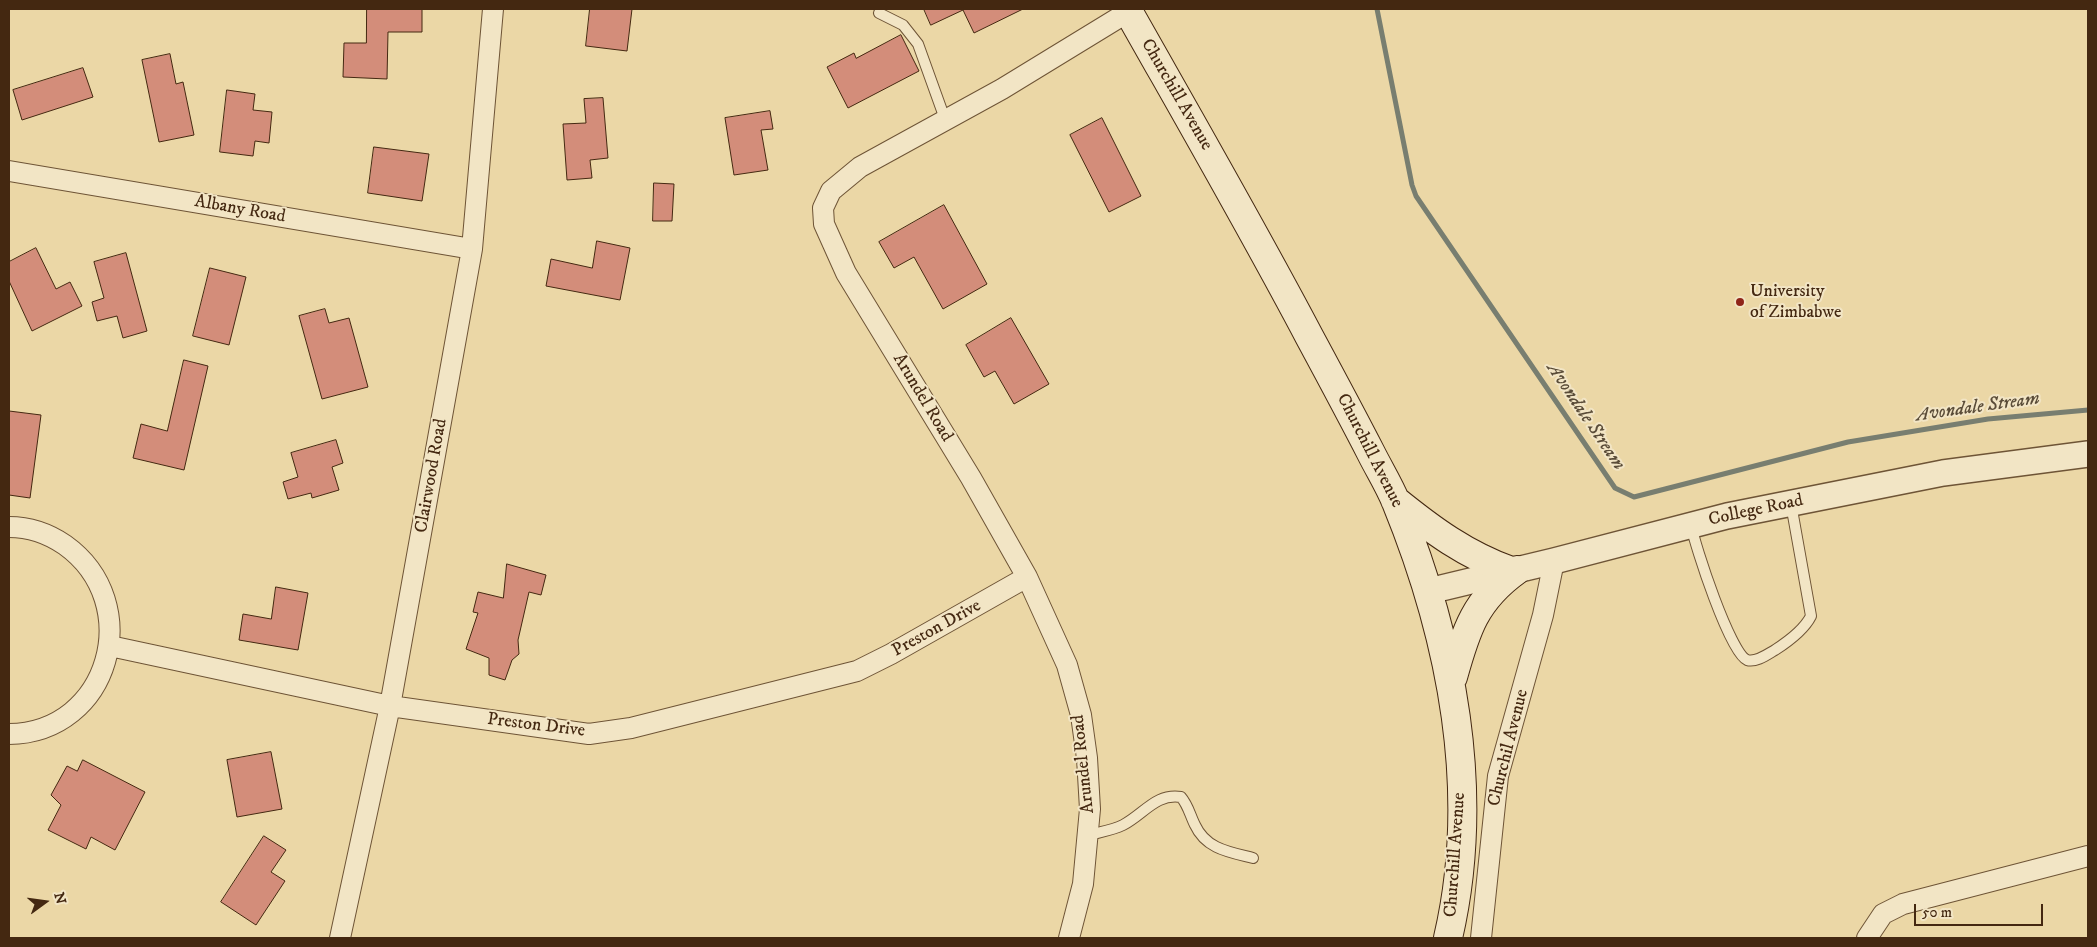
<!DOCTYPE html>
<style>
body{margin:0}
#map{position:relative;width:2097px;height:947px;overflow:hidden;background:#ebd7a6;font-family:"IM FELL DW Pica",serif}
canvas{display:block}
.frame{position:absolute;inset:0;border:10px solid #442811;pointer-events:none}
.north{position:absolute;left:20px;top:877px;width:50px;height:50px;-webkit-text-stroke:4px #f2e5c5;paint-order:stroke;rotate:76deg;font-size:14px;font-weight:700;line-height:20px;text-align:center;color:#442811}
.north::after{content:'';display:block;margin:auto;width:18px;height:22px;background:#442811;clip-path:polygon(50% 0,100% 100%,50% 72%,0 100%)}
.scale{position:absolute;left:1914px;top:904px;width:129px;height:22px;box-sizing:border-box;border:2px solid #442811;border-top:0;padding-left:6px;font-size:15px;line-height:18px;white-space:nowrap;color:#442811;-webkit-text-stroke:4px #f2e5c5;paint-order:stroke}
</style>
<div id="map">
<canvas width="2097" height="947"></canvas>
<div class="frame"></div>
<div class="north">N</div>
<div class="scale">50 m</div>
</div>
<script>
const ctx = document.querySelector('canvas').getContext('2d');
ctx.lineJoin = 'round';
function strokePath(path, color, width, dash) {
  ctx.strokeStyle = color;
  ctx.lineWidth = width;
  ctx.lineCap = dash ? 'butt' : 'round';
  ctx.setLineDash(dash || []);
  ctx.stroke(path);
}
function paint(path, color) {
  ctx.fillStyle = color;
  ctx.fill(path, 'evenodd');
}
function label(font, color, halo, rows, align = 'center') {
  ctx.font = font + ' "IM FELL DW Pica",serif';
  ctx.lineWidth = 4;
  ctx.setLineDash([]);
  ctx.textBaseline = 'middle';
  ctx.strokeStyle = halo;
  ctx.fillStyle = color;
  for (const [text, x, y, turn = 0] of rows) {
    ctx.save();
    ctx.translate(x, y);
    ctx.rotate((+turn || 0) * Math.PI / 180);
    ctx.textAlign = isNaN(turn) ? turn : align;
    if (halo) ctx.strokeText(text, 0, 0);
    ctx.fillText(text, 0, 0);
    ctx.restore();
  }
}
strokePath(new Path2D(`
 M 1377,9 L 1412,185 L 1416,196 L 1615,488 L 1634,497 L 1848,442 L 1988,419 L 2088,410`), '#787e70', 5);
const building = new Path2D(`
 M 367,9 L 422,9 L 422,32 L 388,32 L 387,79 L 343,77 L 344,43 L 366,43 Z
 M 590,9 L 632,9 L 627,51 L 586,46 Z
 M 924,9 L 1023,9 L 974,33 L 963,10 L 931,25 Z
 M 901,35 L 919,71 L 848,108 L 827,67 L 854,53 L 856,58 Z
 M 170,54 L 176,84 L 183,82 L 194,135 L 159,142 L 142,60 Z
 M 83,68 L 93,97 L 22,120 L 13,90 Z
 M 227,90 L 255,94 L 253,110 L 272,112 L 269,143 L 255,141 L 253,156 L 220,152 Z
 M 603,98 L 608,158 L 590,160 L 592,178 L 567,180 L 563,124 L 586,123 L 584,99 Z
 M 770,111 L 773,129 L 761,130 L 768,170 L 734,175 L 725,118 Z
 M 1102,118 L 1141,196 L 1109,212 L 1070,135 Z
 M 374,147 L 429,154 L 422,201 L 368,193 Z
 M 654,183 L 674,184 L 672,221 L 653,221 Z
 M 944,205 L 987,284 L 943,309 L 914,257 L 894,268 L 879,242 Z
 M 597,241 L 630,248 L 620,300 L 546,286 L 551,259 L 592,268 Z
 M 36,248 L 56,289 L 70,282 L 82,306 L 32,331 L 9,281 L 9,262 Z
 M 126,253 L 147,331 L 123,338 L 117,316 L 97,321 L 92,302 L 104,298 L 94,262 Z
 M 210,268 L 246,277 L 229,345 L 193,336 Z
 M 325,309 L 329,323 L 349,318 L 368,387 L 322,399 L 299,316 Z
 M 1011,318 L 1049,384 L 1014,404 L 995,371 L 984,377 L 966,345 Z
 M 184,360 L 208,366 L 184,470 L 133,458 L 141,424 L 167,431 Z
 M 9,411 L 41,415 L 30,498 L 9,495 Z
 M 336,440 L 343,463 L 332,467 L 339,490 L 312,498 L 311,493 L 288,499 L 283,482 L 298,477 L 291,453 Z
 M 507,564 L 546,575 L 541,595 L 529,592 L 518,640 L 519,654 L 512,660 L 505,680 L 489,675 L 489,658 L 466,649 L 478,613 L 473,612 L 478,592 L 503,598 Z
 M 276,587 L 308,593 L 298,650 L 239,640 L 243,614 L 271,619 Z
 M 271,752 L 282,809 L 237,817 L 227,760 Z
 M 83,760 L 145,792 L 115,850 L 91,837 L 86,849 L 48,830 L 61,805 L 51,795 L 67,766 L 77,771 Z
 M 264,836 L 286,850 L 271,872 L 285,881 L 256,925 L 221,902 Z`);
paint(building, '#d38d7a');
strokePath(building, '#442811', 1);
const service = new Path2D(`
 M 879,13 L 903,25 L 918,44 L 945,119
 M 1691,525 C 1695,546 1730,653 1747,660 C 1756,663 1768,654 1775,650 C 1789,641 1804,630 1811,616 L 1791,504
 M 1089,835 C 1100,832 1113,830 1123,825 C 1144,814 1156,793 1181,797 C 1188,805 1190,815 1195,825 C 1206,849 1229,852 1253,858`);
const minor = new Path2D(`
 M 9,171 L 472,249
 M 9,527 C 29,527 49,534 65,545 C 146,603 110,733 9,734
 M 110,646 L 390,706 L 589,734 L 631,728 L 857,671 L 891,654 L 1027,577
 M 340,938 L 390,706 L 472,249 L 493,9
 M 1069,938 L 1083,884 L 1090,809 L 1087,758 L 1081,715 L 1067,665 L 1027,577 L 971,478 L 846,273 L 824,224 L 823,208 L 831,191 L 860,167 L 1002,89 L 1128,12
 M 1481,938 L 1498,776 L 1543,615 L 1554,561
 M 1867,938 L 1883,914 L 1903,904 L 2088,856`);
const tertiary = new Path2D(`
 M 1429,591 L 1554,561 L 1727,516 L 1943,473 L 2088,454`);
const secondary = new Path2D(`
 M 1127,9 C 1188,117 1251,226 1309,336 C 1330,375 1351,414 1371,453 C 1379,469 1389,485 1396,502 C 1452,639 1482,792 1448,938
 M 1395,500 C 1432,530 1466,555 1511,571
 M 1453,677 C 1466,630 1475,600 1517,570`);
strokePath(service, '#6e5436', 12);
strokePath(minor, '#6e5436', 22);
strokePath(tertiary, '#6e5436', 28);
strokePath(secondary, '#442811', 30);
strokePath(service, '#f2e5c5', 10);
strokePath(minor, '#f2e5c5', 20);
strokePath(tertiary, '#f2e5c5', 25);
strokePath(secondary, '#f2e5c5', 28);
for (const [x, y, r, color] of [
 [1740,302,5,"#8f2418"]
]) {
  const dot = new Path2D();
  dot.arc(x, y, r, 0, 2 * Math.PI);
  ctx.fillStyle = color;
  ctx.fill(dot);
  strokePath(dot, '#f2e5c5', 2);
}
label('18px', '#442811', '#f2e5c5', [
 ["Churchill Avenue",1176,95,60],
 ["Albany Road",240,210,10],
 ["Arundel Road",922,398,59],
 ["Churchill Avenue",1369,451,63],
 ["Clairwood Road",432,476,-80],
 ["College Road",1756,511,-12],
 ["Preston Drive",937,629,-29],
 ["Preston Drive",536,726,7],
 ["Churchil Avenue",1509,748,-76],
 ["Arundel Road",1084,764,-96],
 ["Churchill Avenue",1456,855,-86]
]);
label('18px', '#442811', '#f2e5c5', [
 ["University",1750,292],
 ["of Zimbabwe",1750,313]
], 'left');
label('italic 19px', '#5a4c38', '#f2e5c5', [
 ["Avondale Stream",1978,408,-8],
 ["Avondale Stream",1585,417,56]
]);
</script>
